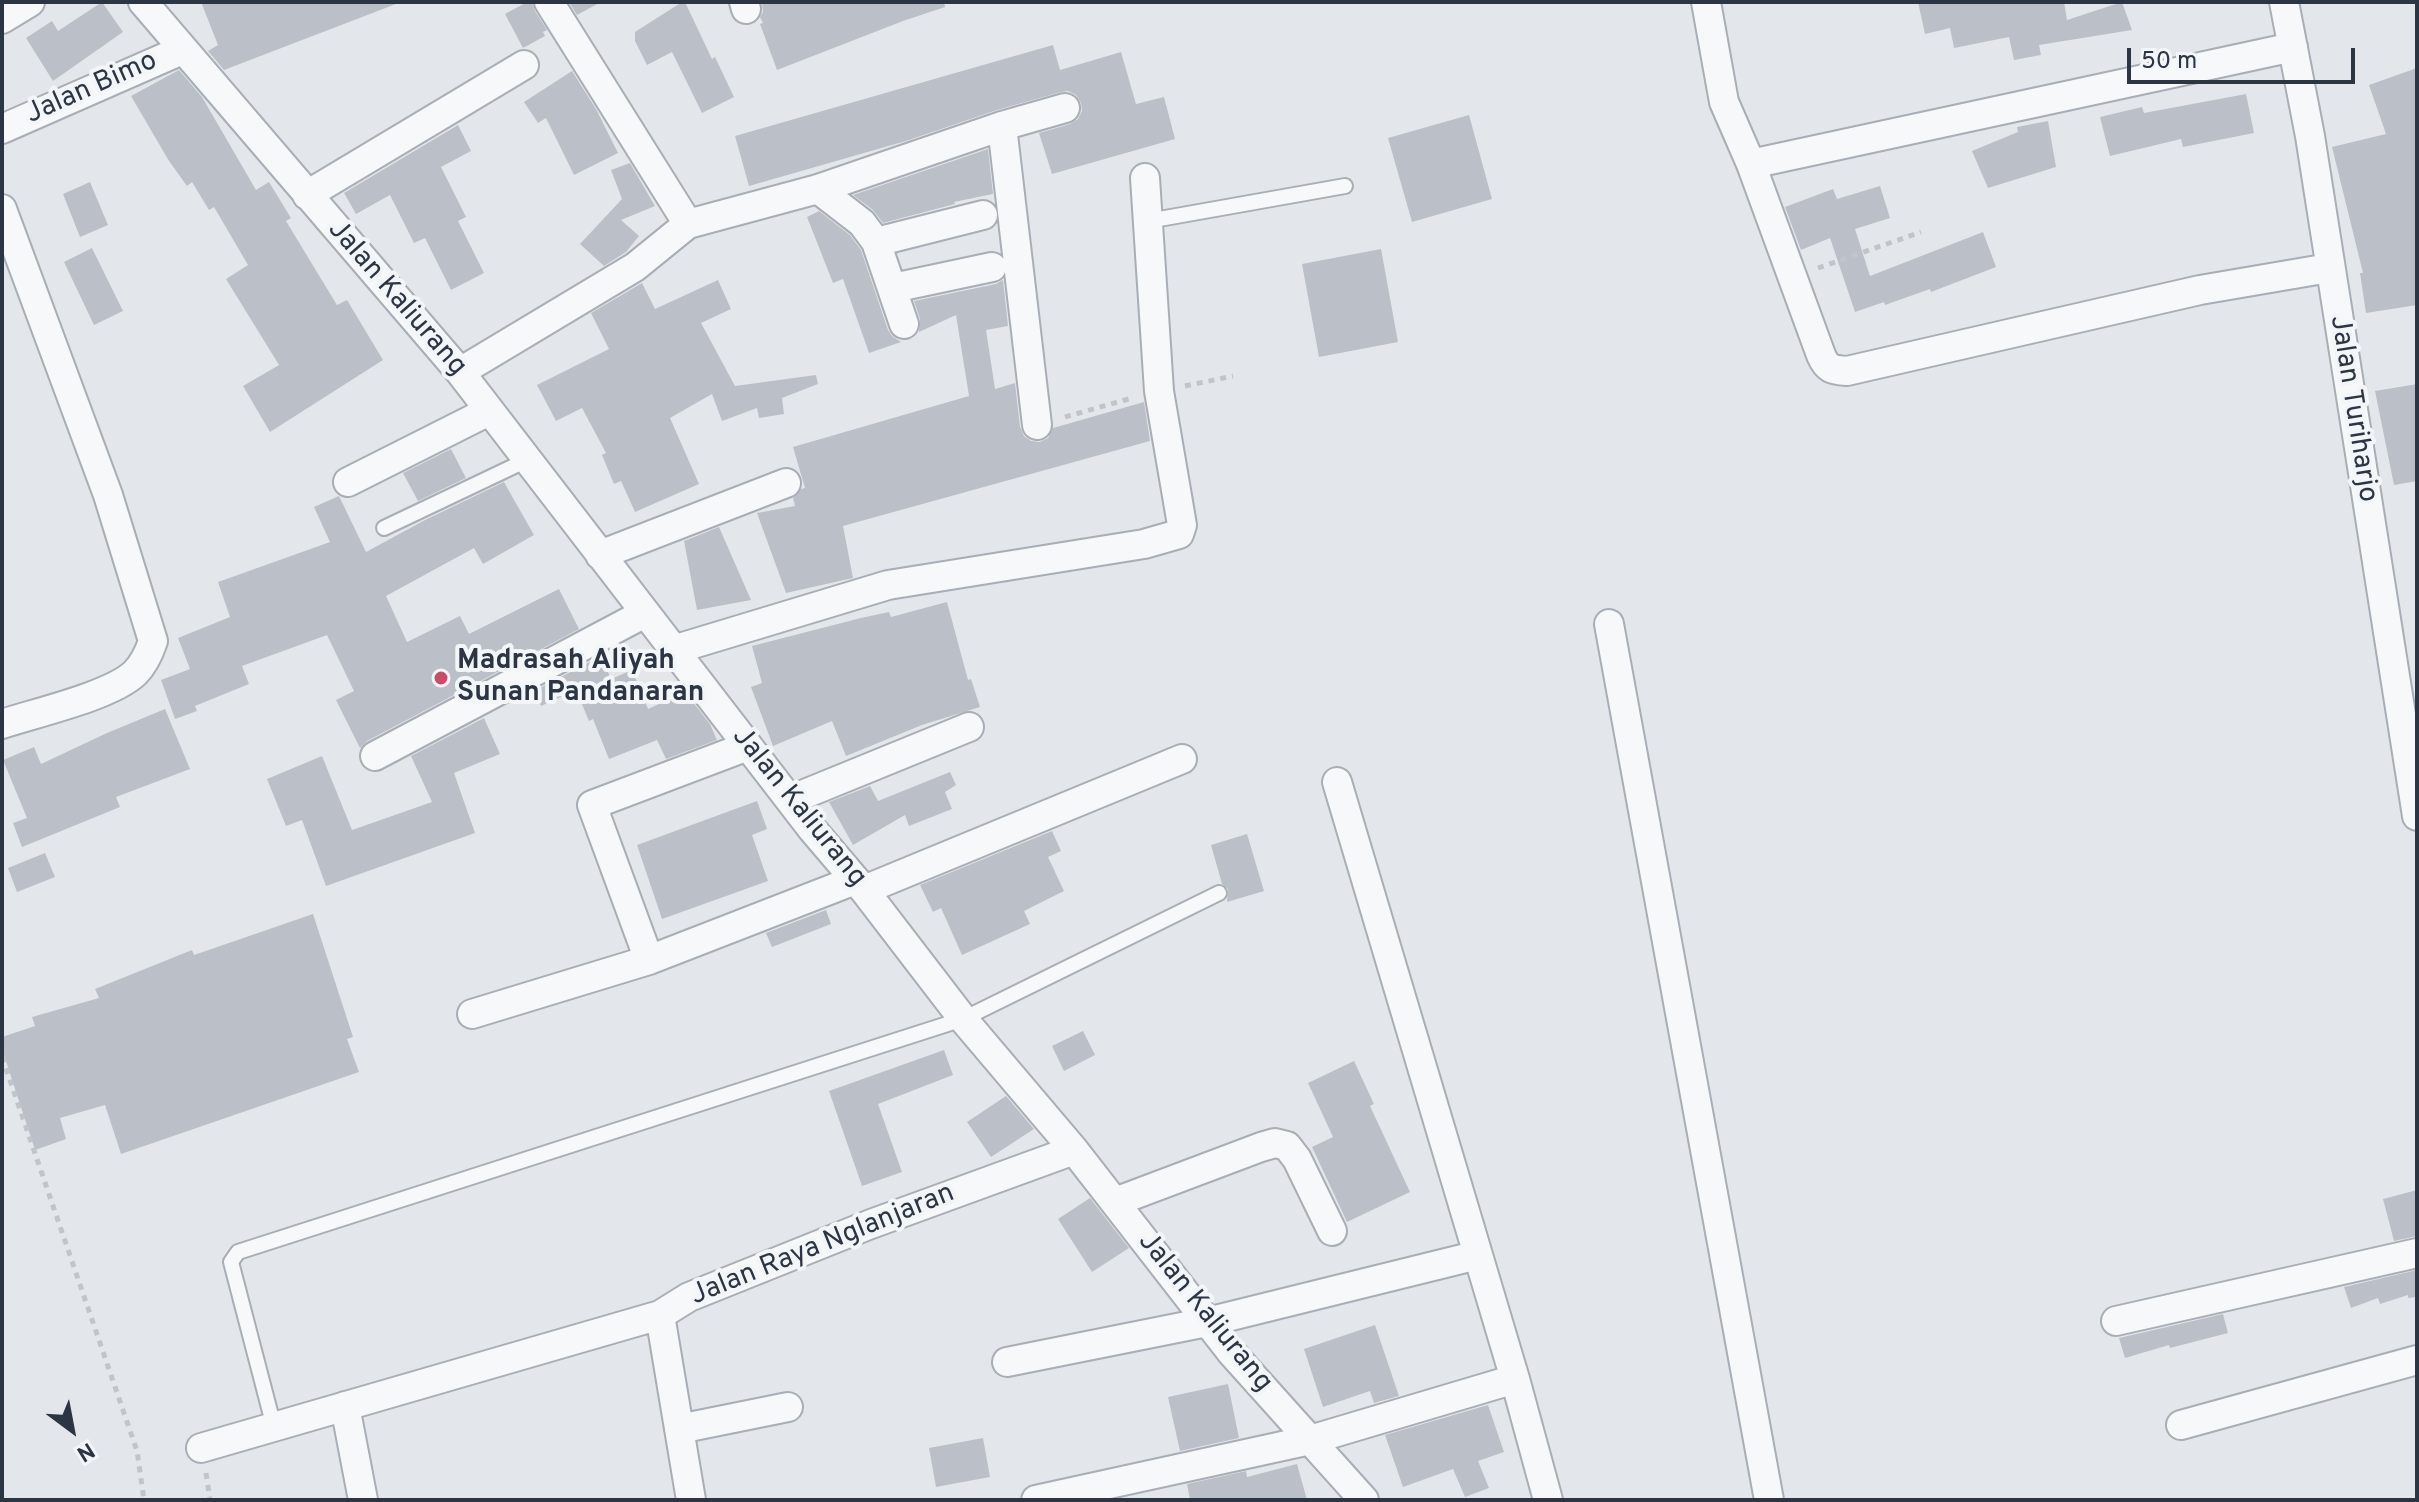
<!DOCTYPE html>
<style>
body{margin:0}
#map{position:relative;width:2419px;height:1502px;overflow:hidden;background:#e3e7eb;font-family:Overpass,sans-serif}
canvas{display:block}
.frame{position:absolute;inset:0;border:4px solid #2b3543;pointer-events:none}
.north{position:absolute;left:32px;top:1390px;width:80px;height:80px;-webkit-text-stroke:6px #f3f6f8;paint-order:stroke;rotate:148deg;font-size:22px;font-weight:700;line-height:32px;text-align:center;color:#2b3543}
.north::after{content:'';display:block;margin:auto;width:28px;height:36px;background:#2b3543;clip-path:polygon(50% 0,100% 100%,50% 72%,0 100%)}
.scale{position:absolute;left:2127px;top:48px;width:228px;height:36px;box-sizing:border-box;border:4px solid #2b3543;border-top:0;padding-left:10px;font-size:24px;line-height:28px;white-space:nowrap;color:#2b3543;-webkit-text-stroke:6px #f3f6f8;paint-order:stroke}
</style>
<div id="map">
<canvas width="2419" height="1502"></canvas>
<div class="frame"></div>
<div class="north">N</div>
<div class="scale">50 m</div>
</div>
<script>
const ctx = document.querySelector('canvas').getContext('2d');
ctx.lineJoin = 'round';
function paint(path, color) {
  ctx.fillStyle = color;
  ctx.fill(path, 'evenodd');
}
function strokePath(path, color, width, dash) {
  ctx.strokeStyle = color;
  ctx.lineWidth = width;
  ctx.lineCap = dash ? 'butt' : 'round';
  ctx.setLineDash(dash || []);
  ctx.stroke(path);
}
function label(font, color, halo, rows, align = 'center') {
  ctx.font = font + ' Overpass,sans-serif';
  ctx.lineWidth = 8;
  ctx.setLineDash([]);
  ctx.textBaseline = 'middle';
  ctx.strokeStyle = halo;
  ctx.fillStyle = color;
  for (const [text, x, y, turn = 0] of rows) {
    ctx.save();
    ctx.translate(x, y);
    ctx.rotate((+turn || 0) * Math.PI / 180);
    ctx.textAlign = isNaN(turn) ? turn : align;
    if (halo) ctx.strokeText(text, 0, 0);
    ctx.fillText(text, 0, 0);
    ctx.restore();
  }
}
paint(new Path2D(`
 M 102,2 L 123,32 L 53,81 L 26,38 L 52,21 L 58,31 Z
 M 201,2 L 395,2 L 396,4 L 224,70 L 208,51 L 218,45 Z
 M 527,2 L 532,2 L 535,11 L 547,30 L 543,32 L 545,36 L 523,48 L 505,14 Z
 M 569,2 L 601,2 L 577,15 Z
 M 682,2 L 685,2 L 712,59 L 715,57 L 734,97 L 702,113 L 672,52 L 647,65 L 635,41 L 635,32 Z
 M 762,2 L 944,2 L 945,7 L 903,21 L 777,70 L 760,24 L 763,23 L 760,17 L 763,12 Z
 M 1918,2 L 2064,2 L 2067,20 L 2122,2 L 2132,30 L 2039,45 L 2041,55 L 2014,60 L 2009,37 L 1954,48 L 1950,28 L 1925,34 Z
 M 1053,45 L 1060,70 L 1121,52 L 1136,104 L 1164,97 L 1175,139 L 1052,174 L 1039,133 L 1070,124 L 1078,119 L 1082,111 L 1081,103 L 1076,95 L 1068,91 L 1061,92 L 997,110 L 906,141 L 749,186 L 735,136 Z
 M 2417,68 L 2417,305 L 2366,313 L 2360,273 L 2363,273 L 2332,147 L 2386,134 L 2369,85 Z
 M 179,70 L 202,97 L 256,190 L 269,182 L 291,218 L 286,221 L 337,305 L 347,300 L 383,360 L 270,432 L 243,386 L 279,365 L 226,279 L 248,265 L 214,207 L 209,210 L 192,182 L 187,186 L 169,161 L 131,96 Z
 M 572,71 L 596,109 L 618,153 L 574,175 L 546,118 L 538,123 L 524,102 Z
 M 2246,94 L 2254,133 L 2183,147 L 2181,139 L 2110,156 L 2100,117 L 2142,107 L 2144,113 Z
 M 1469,115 L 1492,199 L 1412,222 L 1388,138 Z
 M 2048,121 L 2056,167 L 1988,188 L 1972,151 L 2018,132 L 2017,127 Z
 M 458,125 L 471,151 L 441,167 L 466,217 L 458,221 L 484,273 L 451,290 L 425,238 L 414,243 L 390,195 L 356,214 L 344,193 Z
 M 988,149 L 993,194 L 954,202 L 955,204 L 883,223 L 873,210 L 853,195 Z
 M 630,163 L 655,206 L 621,220 L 639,236 L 626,252 L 604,266 L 580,244 L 622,199 L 611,170 Z
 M 90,182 L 108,225 L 80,237 L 63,194 Z
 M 1880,186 L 1890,218 L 1855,229 L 1870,276 L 1983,232 L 1996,267 L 1931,292 L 1930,289 L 1885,305 L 1884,302 L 1855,312 L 1830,238 L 1801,250 L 1785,207 L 1833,189 L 1837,199 Z
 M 819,211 L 850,235 L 861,250 L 888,330 L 892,336 L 901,342 L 869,353 L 843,279 L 833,283 L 807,217 Z
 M 92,248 L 123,311 L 94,325 L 64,262 Z
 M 1381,249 L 1398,342 L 1319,357 L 1302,264 Z
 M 718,280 L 731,309 L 701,323 L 735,386 L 816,375 L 818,384 L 782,398 L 784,414 L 759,418 L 757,408 L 722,421 L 712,394 L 670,418 L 699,484 L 635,512 L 621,481 L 614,484 L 602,455 L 606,453 L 582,408 L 556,421 L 537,385 L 609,349 L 591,313 L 642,283 L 655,309 Z
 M 1003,280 L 1008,326 L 986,330 L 995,389 L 1015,383 L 1020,427 L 1024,436 L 1031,441 L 1040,442 L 1048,438 L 1053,428 L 1144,402 L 1150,441 L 843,526 L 853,578 L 786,593 L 757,513 L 795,506 L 793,498 L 801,489 L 805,488 L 793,447 L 969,396 L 956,315 L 919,332 L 920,319 L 914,301 L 996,284 Z
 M 2417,384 L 2417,481 L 2394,485 L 2375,391 Z
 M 451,449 L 466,478 L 418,501 L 403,473 Z
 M 504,482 L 534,535 L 483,564 L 474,548 L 386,596 L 407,642 L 460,616 L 469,634 L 559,589 L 579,629 L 367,741 L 360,748 L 336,700 L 354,691 L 327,635 L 242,666 L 249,684 L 195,706 L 197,711 L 175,719 L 161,680 L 190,669 L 178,638 L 230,617 L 218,582 L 330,542 L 314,507 L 339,496 L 366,552 L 425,520 Z
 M 719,527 L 751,600 L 697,610 L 684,541 Z
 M 947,602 L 968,680 L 971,679 L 980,707 L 922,725 L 846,756 L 832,721 L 773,746 L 751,687 L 762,683 L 752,646 L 861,618 L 889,612 L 891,617 Z
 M 601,656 L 611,679 L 632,670 L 648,709 L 685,692 L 710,724 L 717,740 L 666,759 L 657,740 L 609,759 L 593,719 L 589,721 L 576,690 L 541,706 L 534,691 Z
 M 165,709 L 190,769 L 116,797 L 120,807 L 22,847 L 13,823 L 27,818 L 3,760 L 34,747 L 41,764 L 107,733 Z
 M 484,718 L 500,754 L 454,773 L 475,833 L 326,886 L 302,820 L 286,826 L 267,779 L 322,756 L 352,830 L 432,802 L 411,756 Z
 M 950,772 L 956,785 L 945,792 L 952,809 L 909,826 L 905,815 L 853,845 L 829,802 L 870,786 L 878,801 Z
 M 757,801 L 767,829 L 752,835 L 768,881 L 662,919 L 637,845 Z
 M 1052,831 L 1061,851 L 1048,857 L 1064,891 L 1024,911 L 1030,924 L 962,955 L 941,908 L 933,912 L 920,885 Z
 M 1247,834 L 1264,891 L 1227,902 L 1228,889 L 1222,884 L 1211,845 Z
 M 45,853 L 55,877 L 17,892 L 8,868 Z
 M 826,910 L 831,924 L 772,947 L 766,933 Z
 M 313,914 L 353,1037 L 347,1039 L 359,1072 L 121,1154 L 105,1105 L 60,1118 L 66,1139 L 35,1150 L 2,1049 L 2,1037 L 35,1026 L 32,1017 L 99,998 L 95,989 L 192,950 L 194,955 Z
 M 1083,1031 L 1095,1055 L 1064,1071 L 1052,1046 Z
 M 944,1050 L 953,1075 L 878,1104 L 902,1172 L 862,1186 L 829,1091 Z
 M 1354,1061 L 1374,1104 L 1370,1106 L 1410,1192 L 1347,1222 L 1312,1147 L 1333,1137 L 1308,1083 Z
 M 1006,1096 L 1034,1129 L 991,1157 L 967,1122 Z
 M 2417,1190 L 2417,1236 L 2394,1241 L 2383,1199 Z
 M 1090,1198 L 1129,1248 L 1092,1272 L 1058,1219 Z
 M 2417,1270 L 2417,1297 L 2408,1298 L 2408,1295 L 2380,1304 L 2378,1298 L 2351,1308 L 2344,1287 Z
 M 2223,1314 L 2228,1333 L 2170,1348 L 2169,1345 L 2125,1358 L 2119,1338 Z
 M 1375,1325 L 1399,1396 L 1374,1403 L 1370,1391 L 1323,1407 L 1304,1349 Z
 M 1228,1384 L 1239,1438 L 1180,1451 L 1168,1397 Z
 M 1488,1405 L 1504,1452 L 1478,1461 L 1489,1488 L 1465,1497 L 1453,1469 L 1403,1487 L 1385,1435 Z
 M 983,1438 L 990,1477 L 936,1487 L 929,1448 Z
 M 1297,1464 L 1307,1500 L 1190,1500 L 1187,1484 L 1246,1471 L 1247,1477 Z`), '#bbc0c8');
const service = new Path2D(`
 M 1148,221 L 1345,186
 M 384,528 L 527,460
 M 274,1427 L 231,1262 L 238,1252 L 963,1019 L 1219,893`);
const minor = new Path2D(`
 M 143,2 L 460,372 L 812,829 L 864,890 L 963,1019 L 1074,1150 L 1231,1352 L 1364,1500
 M 744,2 L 746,9
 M 1706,2 L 1724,102 L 1751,164 L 1821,355 C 1827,369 1832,370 1847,371 L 2200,290 L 2329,268
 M 2284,2 L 2310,136 L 2417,816
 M 2,19 L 30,2
 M 1002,126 L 1037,425
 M 2,129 L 182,50
 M 1751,164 L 2293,47
 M 818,189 L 862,223 L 876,242 L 904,324
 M 307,195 L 524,65
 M 2,209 L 108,495 L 153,641 C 149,653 144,664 135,673 C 111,696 35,713 2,724
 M 688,224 L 818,189 L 1002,126 L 1065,108
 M 876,242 L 983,215
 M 893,288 L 992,267
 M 460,372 L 635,267 L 688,224 L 549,2
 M 348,482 L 489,411
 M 600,555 L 786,483
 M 1609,624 L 1769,1500
 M 673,650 L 888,585 L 1144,544 L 1179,534 L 1182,525 L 1159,391 L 1145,178
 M 375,756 L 645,613
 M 1337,782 L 1515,1379 L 1548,1500
 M 790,800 L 969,727
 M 864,890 L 1182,759
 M 649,960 L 592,805 L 748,746
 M 472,1014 L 649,960 L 855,880
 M 1115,1202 L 1261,1147 L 1275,1143 L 1287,1146 L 1297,1159 L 1332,1231
 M 2116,1321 L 2417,1253
 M 1007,1362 L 1207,1322 L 1478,1255
 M 345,1406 L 363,1500
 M 2181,1425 L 2417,1360
 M 679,1429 L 788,1407
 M 201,1448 L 660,1315
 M 691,1500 L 660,1315 L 689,1297 L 871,1224 L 1074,1150
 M 1036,1500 L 1310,1440 L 1515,1379`);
strokePath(service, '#a8aeb5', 18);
strokePath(minor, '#a8aeb5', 32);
strokePath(new Path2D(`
 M 1818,268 L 1921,232
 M 1185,386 L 1233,376
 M 1065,417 L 1132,398
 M 2,1057 L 137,1451 L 144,1500
 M 206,1473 L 210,1500`), '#c1c5ca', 5, [6, 6]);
strokePath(service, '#f6f8f9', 14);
strokePath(minor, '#f6f8f9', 28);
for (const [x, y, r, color] of [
 [441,678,8,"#cc4c67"]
]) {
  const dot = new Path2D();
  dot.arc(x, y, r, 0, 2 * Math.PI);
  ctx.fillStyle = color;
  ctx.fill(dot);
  strokePath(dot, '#f3f6f8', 3);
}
label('28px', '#2b3543', '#f3f6f8', [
 ["Jalan Bimo",92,89,-24],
 ["Jalan Kaliurang",396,299,49],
 ["Jalan Turiharjo",2352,409,81],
 ["Jalan Kaliurang",798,808,51],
 ["Jalan Raya Nglanjaran",823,1246,-22],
 ["Jalan Kaliurang",1204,1313,51]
]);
label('bold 28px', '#2b3543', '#f3f6f8', [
 ["Madrasah Aliyah",457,662],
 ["Sunan Pandanaran",457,694]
], 'left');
</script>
